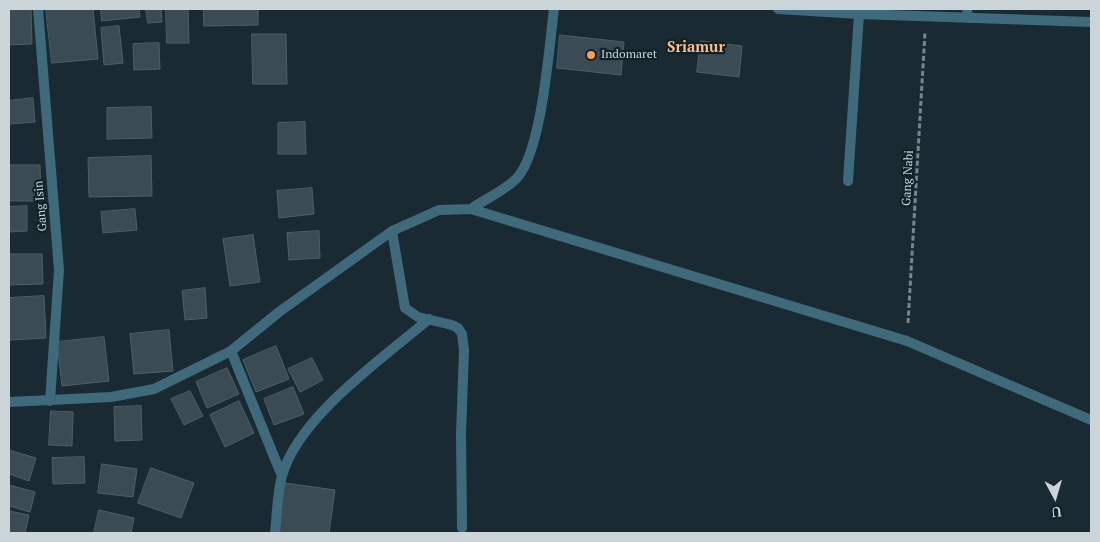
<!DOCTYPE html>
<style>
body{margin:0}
#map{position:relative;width:1100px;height:542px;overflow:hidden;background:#1a2a32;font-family:"PT Serif",serif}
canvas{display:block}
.frame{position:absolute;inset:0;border:10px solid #cad4d9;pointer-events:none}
.north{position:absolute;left:1030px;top:472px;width:50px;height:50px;-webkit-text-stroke:4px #102128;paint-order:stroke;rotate:174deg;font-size:14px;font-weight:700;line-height:20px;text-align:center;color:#cad4d9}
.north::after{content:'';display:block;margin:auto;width:18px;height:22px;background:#cad4d9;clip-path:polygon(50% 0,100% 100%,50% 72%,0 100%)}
</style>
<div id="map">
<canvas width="1100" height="542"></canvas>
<div class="frame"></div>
<div class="north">U</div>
</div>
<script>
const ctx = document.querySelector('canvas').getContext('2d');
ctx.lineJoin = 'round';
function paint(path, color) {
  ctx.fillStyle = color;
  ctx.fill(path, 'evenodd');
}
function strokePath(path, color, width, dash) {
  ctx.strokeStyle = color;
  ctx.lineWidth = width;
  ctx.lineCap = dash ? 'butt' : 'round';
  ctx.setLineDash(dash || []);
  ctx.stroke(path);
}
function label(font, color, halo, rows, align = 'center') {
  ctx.font = font + ' "PT Serif",serif';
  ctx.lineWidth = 4.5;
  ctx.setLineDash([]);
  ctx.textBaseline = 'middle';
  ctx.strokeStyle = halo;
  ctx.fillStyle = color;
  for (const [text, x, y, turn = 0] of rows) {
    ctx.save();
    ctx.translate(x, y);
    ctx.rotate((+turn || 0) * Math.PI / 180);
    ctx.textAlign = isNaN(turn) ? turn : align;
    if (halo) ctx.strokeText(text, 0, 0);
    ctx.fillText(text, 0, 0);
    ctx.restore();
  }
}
const building = new Path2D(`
 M 9,9 L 31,9 L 32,44 L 9,45 Z
 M 46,9 L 93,9 L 98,59 L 52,63 Z
 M 101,9 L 139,9 L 140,17 L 102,21 Z
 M 146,9 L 161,9 L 162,22 L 148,23 Z
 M 166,9 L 188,9 L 189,43 L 167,43 Z
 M 204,9 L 258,9 L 258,25 L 204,26 Z
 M 119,26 L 123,63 L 104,65 L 101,28 Z
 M 252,34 L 286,34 L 287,84 L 253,84 Z
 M 560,35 L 624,42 L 621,75 L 557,68 Z
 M 701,41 L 742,46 L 739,77 L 697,72 Z
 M 159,43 L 160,69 L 134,70 L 133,44 Z
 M 33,98 L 35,122 L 9,124 L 9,101 Z
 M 151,107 L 152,138 L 107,139 L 107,108 Z
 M 305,122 L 306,154 L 278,154 L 278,123 Z
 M 151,156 L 152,196 L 89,197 L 88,158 Z
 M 9,165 L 40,165 L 41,201 L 9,201 Z
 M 312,188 L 314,214 L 279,218 L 277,191 Z
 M 27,206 L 27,231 L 9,232 L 9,207 Z
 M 135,209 L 137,230 L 103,233 L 101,212 Z
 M 319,231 L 320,258 L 289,260 L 287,233 Z
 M 253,235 L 260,282 L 230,286 L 223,239 Z
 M 9,254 L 42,254 L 43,284 L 9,285 Z
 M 205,288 L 207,318 L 185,320 L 182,291 Z
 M 44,296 L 46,338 L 9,340 L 9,298 Z
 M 169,330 L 173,371 L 134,374 L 130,334 Z
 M 104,337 L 109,381 L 62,386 L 57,342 Z
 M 276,346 L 289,379 L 256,392 L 243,360 Z
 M 312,358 L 323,380 L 300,392 L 288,369 Z
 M 227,368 L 239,394 L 207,408 L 196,382 Z
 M 293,387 L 304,414 L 274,425 L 264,399 Z
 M 190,391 L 203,416 L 184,425 L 171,399 Z
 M 239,401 L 254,433 L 225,447 L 210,415 Z
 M 141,406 L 142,440 L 115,441 L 114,407 Z
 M 51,411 L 73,412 L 72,446 L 49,445 Z
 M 9,450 L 36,458 L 29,481 L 9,474 Z
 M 84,457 L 85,483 L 53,484 L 52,458 Z
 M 102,464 L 137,469 L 133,497 L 98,493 Z
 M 151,468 L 194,483 L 181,518 L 138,503 Z
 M 285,483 L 335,490 L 329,533 L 278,533 Z
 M 9,485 L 35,492 L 30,512 L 9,506 Z
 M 99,510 L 134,518 L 131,533 L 94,533 Z
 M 9,511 L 29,515 L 25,533 L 9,532 Z`);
paint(building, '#3a4b53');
strokePath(building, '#4d5f68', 1);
strokePath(new Path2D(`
 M 908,323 L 925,32`), '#78858c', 3, [5, 2.5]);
strokePath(new Path2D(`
 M 967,9 L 968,18
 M 848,181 L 859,14`), '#3f6a7c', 10);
strokePath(new Path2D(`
 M 38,9 L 59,270 L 50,401
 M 471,209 C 485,199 504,191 516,179 C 542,153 549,47 554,9
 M 392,231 L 405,308 L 418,317 L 452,325 L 458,328 L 462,334 L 464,350 L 461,434 L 462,528
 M 231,351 L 282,476
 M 9,402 L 111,397 L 154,389 L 231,351 L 279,312 L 392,231 L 439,210 L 471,209 L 907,341 L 1091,420
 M 275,533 C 277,515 277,494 282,476 C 298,417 383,358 429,319`), '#3f6a7c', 10);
strokePath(new Path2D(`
 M 778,9 L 859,14 L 1091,22`), '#3f6a7c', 10);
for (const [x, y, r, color] of [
 [591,55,5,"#fb9e50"]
]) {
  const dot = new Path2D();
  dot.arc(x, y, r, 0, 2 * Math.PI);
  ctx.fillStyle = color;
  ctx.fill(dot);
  strokePath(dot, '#102128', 2);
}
label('12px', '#cad4d9', '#102128', [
 ["Indomaret",601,55]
], 'left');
label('12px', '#cad4d9', '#102128', [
 ["Gang Nabi",908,178,-87],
 ["Gang Isin",41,206,-95]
]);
label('bold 15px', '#fdbc89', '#102128', [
 ["Sriamur",696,48]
]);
</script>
